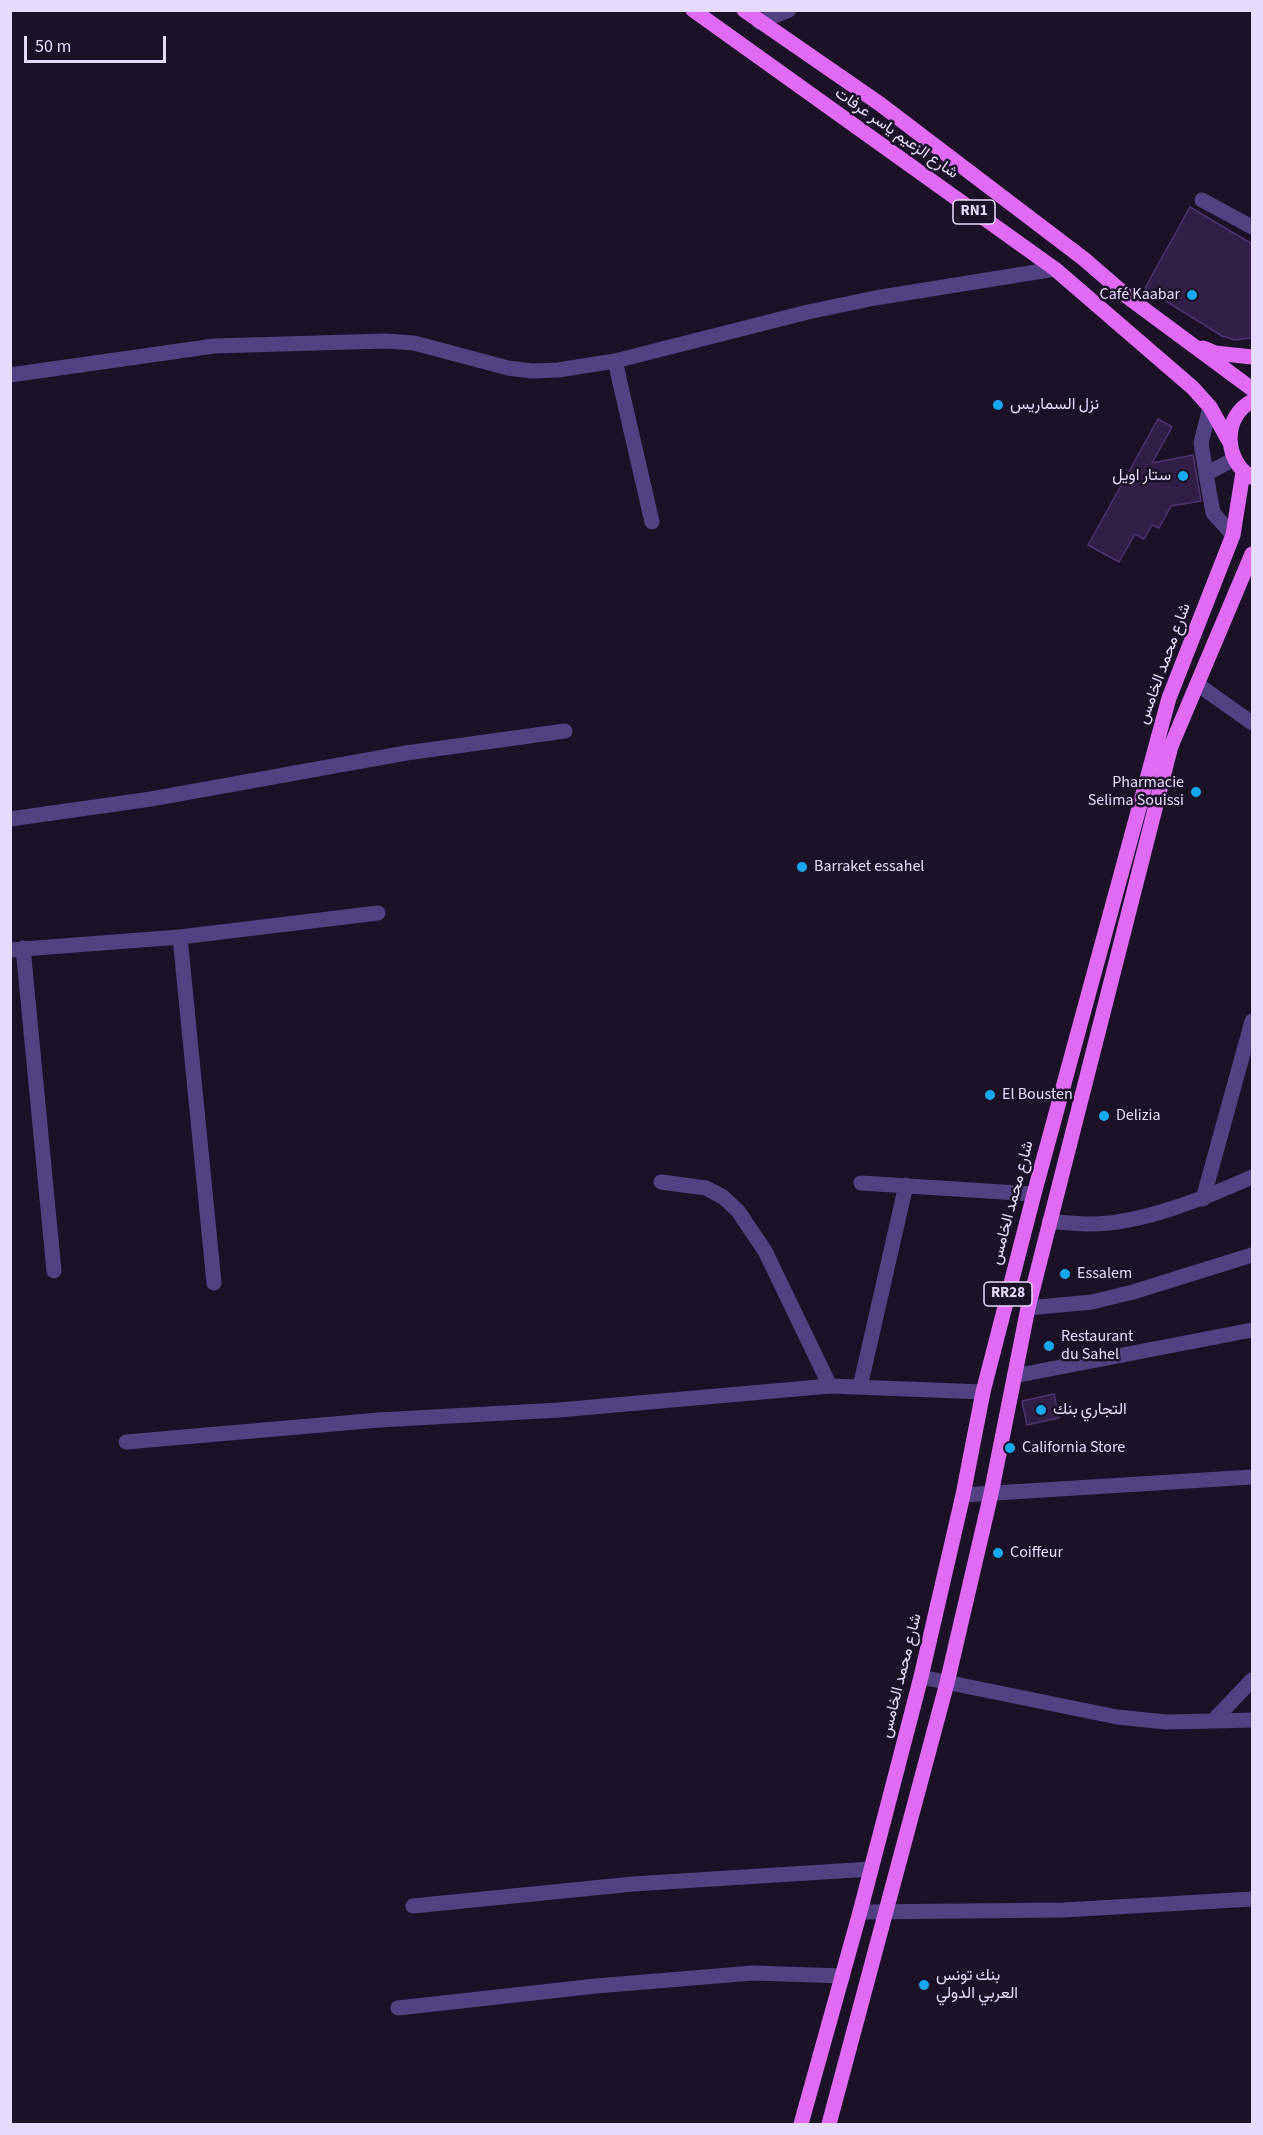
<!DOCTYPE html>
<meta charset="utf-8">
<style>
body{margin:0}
#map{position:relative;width:1263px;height:2135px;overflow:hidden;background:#1b1228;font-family:"Source Sans 3",sans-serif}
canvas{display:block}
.frame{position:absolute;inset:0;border:12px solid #e7dbfd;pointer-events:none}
.scale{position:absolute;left:24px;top:36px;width:142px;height:27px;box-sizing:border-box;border:3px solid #e7dbfd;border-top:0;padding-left:8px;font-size:18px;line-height:21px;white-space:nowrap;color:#e7dbfd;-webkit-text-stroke:4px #1b1228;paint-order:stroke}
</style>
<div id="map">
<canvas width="1263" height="2135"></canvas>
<div class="frame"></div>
<div class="scale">50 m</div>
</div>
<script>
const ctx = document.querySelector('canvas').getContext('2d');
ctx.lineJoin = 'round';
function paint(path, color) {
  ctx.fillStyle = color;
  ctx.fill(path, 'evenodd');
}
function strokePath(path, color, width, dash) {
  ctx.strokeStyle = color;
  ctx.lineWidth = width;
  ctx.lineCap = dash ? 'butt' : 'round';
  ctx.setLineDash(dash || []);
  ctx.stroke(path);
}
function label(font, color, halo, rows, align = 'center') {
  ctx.font = font + ' "Source Sans 3",Vazirmatn,sans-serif';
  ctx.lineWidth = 5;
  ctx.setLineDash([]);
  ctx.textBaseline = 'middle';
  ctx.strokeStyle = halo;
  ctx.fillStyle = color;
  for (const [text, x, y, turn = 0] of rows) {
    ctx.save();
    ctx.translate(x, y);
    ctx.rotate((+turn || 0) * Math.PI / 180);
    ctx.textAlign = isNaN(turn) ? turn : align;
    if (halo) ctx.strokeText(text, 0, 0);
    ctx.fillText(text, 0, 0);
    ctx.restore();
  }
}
const building = new Path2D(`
 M 1190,207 L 1252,244 L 1252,338 L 1235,340 L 1222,336 L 1145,288 Z
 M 1158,419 L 1172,427 L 1152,463 L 1193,455 L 1201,501 L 1171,506 L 1159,528 L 1152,525 L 1144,539 L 1135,534 L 1119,562 L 1088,545 Z
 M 1054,1394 L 1059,1418 L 1027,1425 L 1022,1401 Z`);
paint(building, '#311f47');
strokePath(building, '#4e3372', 1.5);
strokePath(new Path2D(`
 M 759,22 L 789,10
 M 1202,200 L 1252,227
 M 615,361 L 652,522
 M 10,375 L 214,346 L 386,341 L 414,343 L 508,368 L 532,371 L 558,370 L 615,361 L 808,312 L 875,298 L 1055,269
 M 1210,407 L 1201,443 L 1206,474 L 1213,513 L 1233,535
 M 1206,474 L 1234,459
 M 1197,684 L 1252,723
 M 10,819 L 151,799 L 406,753 L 565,731
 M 180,937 L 214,1283
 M 23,948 L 54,1271
 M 10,950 L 180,937 L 378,913
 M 661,1182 L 706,1188 L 723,1197 L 738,1211 L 765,1251 L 830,1386
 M 861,1183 L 1034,1194
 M 1203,1199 L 1252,1021
 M 1049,1222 C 1063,1222 1077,1224 1091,1224 C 1142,1224 1207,1197 1252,1177
 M 1028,1308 L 1092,1302 L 1133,1292 L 1252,1255
 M 1014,1376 L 1252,1330
 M 860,1387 L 906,1185
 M 126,1442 L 379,1420 L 559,1410 L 830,1386 L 983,1392
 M 963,1495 L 1252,1477
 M 921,1677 L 1117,1717 L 1166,1722 L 1213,1721 L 1252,1680
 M 1213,1721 L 1252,1720
 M 413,1906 L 633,1884 L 871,1869
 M 860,1912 L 1064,1910 L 1252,1899
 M 398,2008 L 596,1986 L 753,1973 L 843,1976`), '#524183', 15);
strokePath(new Path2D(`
 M 693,10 L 1055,269 L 1193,388 L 1210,407 L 1229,441
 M 744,10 L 880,104 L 1084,259 L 1129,298 L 1252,389
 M 1203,348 L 1215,353 L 1252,357
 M 1251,477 C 1224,460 1222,417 1252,401
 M 801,2124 L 860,1912 L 921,1677 L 963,1495 L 983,1392 L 1034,1194 L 1169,698 L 1233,535 L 1243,472
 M 829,2124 L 947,1683 L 991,1494 L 1028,1308 L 1171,746 L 1252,554`), '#e16af5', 15);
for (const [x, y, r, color] of [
 [1192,295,6,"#15a7ef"],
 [998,405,6,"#15a7ef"],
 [1183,476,6,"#15a7ef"],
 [1196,792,6,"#15a7ef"],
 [802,867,6,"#15a7ef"],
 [990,1095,6,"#15a7ef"],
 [1104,1116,6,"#15a7ef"],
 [1065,1274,6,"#15a7ef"],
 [1049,1346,6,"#15a7ef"],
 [1041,1410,6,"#15a7ef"],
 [1010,1448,6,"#15a7ef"],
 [998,1553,6,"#15a7ef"],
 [924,1985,6,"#15a7ef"]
]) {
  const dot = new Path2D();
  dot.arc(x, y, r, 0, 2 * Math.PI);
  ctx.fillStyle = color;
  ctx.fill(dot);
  strokePath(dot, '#1b1228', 2);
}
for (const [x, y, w] of [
 [974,212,42],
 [1008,1294,48]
]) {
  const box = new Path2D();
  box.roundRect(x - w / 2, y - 12, w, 24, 4.5);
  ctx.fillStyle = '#1b1228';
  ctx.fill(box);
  strokePath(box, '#e7dbfd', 1.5);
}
label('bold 15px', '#e7dbfd', null, [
 ["RN1",974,212],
 ["RR28",1008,1294]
]);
label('16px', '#e7dbfd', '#1b1228', [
 ["شارع الزعيم ياسر عرفات",896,134,35],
 ["شارع محمد الخامس",1165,664,-70],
 ["شارع محمد الخامس",1013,1203,-75],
 ["شارع محمد الخامس",902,1676,-76]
]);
label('16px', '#e7dbfd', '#1b1228', [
 ["Café Kaabar",1180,295,"right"],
 ["نزل السماريس",1010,405],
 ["ستار اويل",1171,476,"right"],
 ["Pharmacie",1184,783,"right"],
 ["Selima Souissi",1184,801,"right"],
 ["Barraket essahel",814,867],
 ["El Bousten",1002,1095],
 ["Delizia",1116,1116],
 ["Essalem",1077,1274],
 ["Restaurant",1061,1337],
 ["du Sahel",1061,1355],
 ["التجاري بنك",1053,1410],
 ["California Store",1022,1448],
 ["Coiffeur",1010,1553],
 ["بنك تونس",936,1976],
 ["العربي الدولي",936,1994]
], 'left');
</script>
